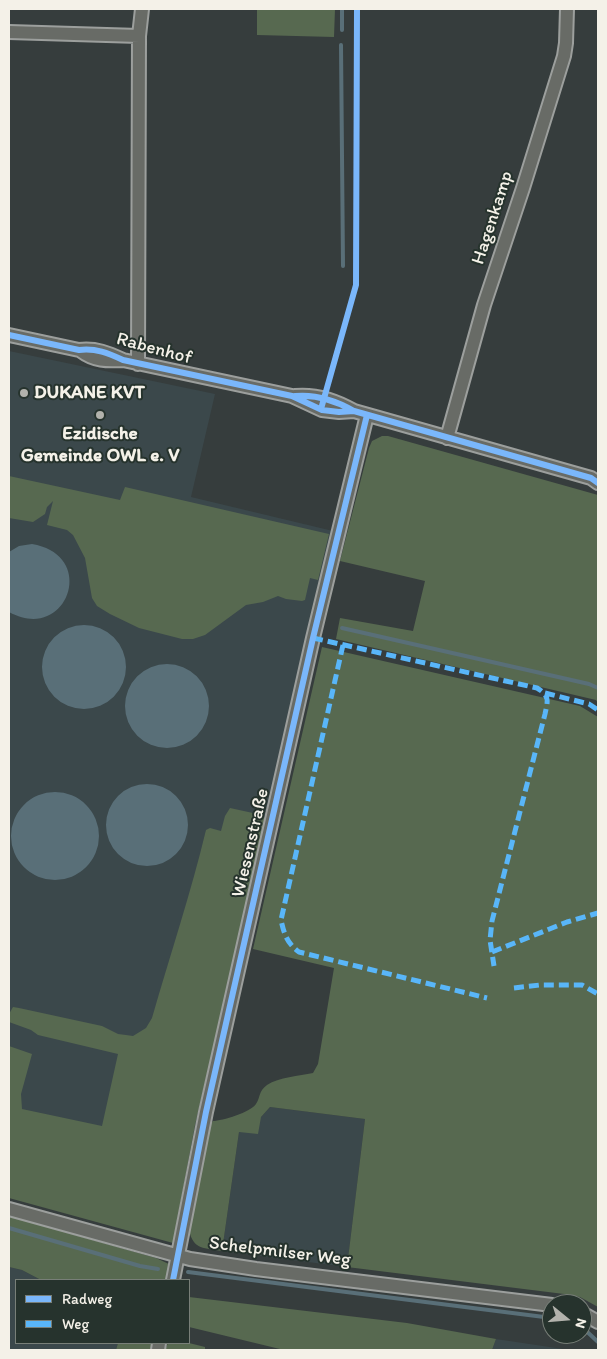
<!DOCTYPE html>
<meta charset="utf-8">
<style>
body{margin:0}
#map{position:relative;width:607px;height:1359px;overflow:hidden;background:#363d3d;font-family:Itim,sans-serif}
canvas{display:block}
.frame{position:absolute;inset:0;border:10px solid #f4f1e8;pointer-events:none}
.legend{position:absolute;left:15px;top:1279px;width:175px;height:65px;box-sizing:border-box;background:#26332d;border:1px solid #787f78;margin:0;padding:6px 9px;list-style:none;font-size:15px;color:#f4f1e8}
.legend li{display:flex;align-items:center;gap:10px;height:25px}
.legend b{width:25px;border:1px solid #787f78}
.north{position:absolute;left:542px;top:1294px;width:50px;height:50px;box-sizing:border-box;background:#26332d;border:1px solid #787f78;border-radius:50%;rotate:107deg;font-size:14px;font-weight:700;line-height:20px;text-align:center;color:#f4f1e8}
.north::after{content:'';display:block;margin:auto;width:18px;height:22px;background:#b2b2ac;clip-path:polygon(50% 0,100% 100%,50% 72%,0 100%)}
</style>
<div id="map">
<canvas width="607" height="1359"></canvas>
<div class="frame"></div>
<ul class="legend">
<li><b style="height:6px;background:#7ab7fb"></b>Radweg</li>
<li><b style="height:6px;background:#59b6f9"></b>Weg</li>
</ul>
<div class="north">N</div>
</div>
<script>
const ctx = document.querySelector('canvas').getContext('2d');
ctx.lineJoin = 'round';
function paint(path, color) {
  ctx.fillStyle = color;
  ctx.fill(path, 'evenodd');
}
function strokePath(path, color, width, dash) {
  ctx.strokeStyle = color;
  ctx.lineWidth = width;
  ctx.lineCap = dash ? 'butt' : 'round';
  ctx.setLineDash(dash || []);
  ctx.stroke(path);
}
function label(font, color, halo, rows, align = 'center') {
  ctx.font = font + ' Itim,sans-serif';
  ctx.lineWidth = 4;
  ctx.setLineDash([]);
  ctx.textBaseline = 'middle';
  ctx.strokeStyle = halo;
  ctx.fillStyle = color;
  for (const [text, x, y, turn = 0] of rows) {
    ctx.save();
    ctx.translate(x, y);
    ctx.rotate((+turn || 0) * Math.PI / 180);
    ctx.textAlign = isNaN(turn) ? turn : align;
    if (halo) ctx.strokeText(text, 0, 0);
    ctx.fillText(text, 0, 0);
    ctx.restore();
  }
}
paint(new Path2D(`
 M 9,351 L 215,394 L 191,497 L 333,531 L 184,1175 L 9,1144 Z
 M 270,1107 L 365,1119 L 347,1267 L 222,1251 L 239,1132 L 261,1117 Z
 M 9,1267 L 22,1270 L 41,1280 L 16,1280 L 16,1343 L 118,1343 L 116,1350 L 9,1350 Z
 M 496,1339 L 563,1349 L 565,1350 L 492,1350 Z`), '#3b484b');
paint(new Path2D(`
 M 257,9 L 335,9 L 334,37 L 257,35 Z
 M 382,436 L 388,436 L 598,495 L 598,703 L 596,700 L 336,639 L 340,618 L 413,631 L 425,581 L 340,561 L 369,448 L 372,441 Z
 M 9,476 L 120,500 L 125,487 L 329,534 L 318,580 L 310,578 L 305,600 L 302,601 L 286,599 L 278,596 L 263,602 L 246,605 L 205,635 L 193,639 L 182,639 L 139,628 L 110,614 L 97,606 L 92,598 L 85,558 L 73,535 L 67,530 L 47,525 L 53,501 L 47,507 L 45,514 L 33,522 L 9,518 Z
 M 322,647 L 580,706 L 598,717 L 598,1307 L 580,1297 L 564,1294 L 347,1267 L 365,1119 L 270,1107 L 261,1117 L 258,1134 L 239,1132 L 222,1251 C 205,1248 193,1250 189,1230 L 210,1125 L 213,1121 C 222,1121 251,1112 256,1104 C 261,1096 258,1092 267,1085 C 279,1077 299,1076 313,1073 L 318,1064 L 334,968 L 253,949 Z
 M 230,808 L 262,815 L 266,821 L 195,1125 L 173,1243 L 9,1198 L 9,1046 L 32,1054 L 21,1094 L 22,1109 L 102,1126 L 118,1054 L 38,1035 L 31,1030 L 9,1022 L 9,1014 L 13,1007 L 19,1008 L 102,1026 L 118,1034 L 126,1035 L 133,1036 L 146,1028 L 152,1018 C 170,955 191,893 206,830 L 210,828 L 221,831 L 225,816 Z
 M 9,1216 L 156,1258 L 171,1265 L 167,1280 L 41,1280 L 22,1270 L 9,1267 Z
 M 189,1297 L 407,1323 L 496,1339 L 492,1350 L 284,1350 L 189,1327 Z
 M 118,1343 L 153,1343 L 151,1350 L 116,1350 Z
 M 168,1343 L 189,1343 L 205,1347 L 205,1350 L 165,1350 Z`), '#576950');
paint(new Path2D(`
 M 32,544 C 99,555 67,644 9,612 L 9,552 L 19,546 Z
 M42 667a42 42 0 1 1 84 0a42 42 0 1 1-84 0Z
 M125 706a42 42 0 1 1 84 0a42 42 0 1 1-84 0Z
 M106 825a41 41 0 1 1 82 0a41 41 0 1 1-82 0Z
 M11 836a44 44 0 1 1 88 0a44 44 0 1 1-88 0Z`), '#596f78');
strokePath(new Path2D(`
 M 342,9 L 342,30
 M 341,45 L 343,266
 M 342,628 L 589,684 L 598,688
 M 9,1228 L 140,1266 L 158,1269
 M 188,1272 L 552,1318
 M 582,1327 L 598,1342`), '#596f78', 4);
const minor = new Path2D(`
 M 9,32 L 139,36
 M 9,335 L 79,350 C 96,348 108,353 123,360 L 292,396 L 322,410 L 339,412 L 354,411
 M 81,351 C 94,361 107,361 123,360
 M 138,364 L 139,36 L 142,9
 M 295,396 C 317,394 335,400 354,411 L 591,478 L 598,483
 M 447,438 L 484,305 L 523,188 L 564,56 L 566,43 L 567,9
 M 9,1209 L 190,1259 L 256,1269 L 552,1305
 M 173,1280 L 206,1112 L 313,638 L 367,415
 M 582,1313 L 598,1322
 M 158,1350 L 159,1343`);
strokePath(minor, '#9c9f9d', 16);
strokePath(minor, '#686b66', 12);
strokePath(new Path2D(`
 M 313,638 L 537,688 C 550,696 548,700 545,714 L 492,921 L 490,940 L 494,966
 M 343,645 L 281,920 C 284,934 287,943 299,952 L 487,998
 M 545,693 L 589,704 L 598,710
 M 492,952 L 567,922 L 598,913
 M 514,988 L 540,985 L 582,985 L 598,994`), '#59b6f9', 5, [10, 5]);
strokePath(new Path2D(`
 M 9,335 L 79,350 C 96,348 108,353 123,360 L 292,396 L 322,410 L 339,412 L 354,411
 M 295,396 C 317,394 335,400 354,411 L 591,478 L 598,483
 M 321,409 L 356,285 L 357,9
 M 173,1280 L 206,1112 L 313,638 L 367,415`), '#7ab7fb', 6);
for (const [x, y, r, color] of [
 [24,393,5,"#b2b2ac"],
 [100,415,5,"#b2b2ac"]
]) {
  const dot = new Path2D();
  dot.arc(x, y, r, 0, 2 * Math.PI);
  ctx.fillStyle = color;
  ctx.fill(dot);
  strokePath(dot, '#26332d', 2);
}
label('19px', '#f4f1e8', '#26332d', [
 ["Hagenkamp",493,218,-72],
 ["Rabenhof",154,349,15],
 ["Wiesenstraße",251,843,-77],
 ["Schelpmilser Weg",280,1252,7]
]);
label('bold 19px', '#f4f1e8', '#26332d', [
 ["DUKANE KVT",34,393],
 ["Ezidische",100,434,"center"],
 ["Gemeinde OWL e. V",100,456,"center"]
], 'left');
</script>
